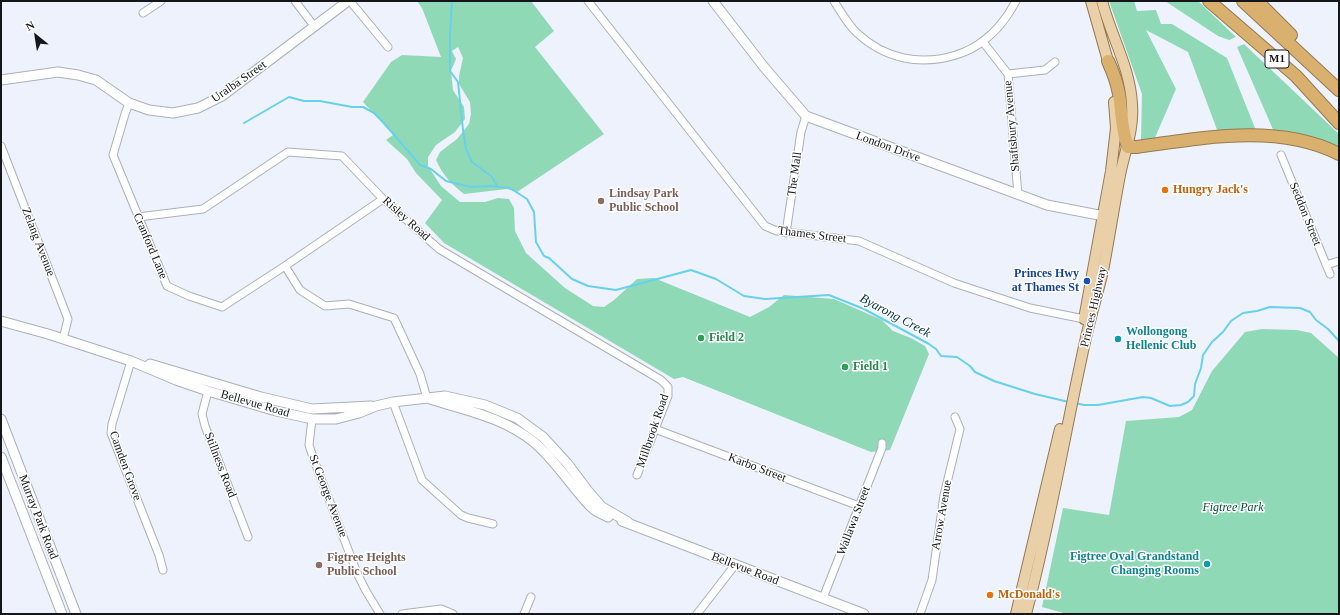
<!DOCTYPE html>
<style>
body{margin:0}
#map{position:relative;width:1340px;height:615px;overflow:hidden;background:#edf2fd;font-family:Georgia,serif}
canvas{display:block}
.frame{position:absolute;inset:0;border:2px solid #14161a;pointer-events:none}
.north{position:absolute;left:16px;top:16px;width:40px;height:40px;-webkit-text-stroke:3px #fff;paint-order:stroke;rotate:330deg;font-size:11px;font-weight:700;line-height:16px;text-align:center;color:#14161a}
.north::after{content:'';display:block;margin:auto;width:14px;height:18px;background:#14161a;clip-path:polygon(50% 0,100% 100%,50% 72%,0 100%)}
</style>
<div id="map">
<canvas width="1340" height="615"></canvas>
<div class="frame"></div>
<div class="north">N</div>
</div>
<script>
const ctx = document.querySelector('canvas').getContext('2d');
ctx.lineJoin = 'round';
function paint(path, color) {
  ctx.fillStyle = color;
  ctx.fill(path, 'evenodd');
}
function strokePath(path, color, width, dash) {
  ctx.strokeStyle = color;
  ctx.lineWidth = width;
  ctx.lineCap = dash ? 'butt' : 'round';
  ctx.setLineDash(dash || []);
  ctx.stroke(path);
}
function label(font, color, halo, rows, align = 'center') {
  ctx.font = font + ' Georgia,serif';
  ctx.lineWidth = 3;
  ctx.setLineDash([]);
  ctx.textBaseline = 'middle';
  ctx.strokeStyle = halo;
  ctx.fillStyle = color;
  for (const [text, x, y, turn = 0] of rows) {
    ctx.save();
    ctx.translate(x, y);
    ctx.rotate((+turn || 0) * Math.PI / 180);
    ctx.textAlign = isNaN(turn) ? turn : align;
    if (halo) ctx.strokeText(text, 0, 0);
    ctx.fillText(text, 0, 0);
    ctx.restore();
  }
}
paint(new Path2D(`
 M 417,1 L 531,1 L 554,31 L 535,47 L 604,134 L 517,192 L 507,189 L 464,194 C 452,185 442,174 436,160 L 440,152 L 457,139 L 469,124 L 471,114 L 470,102 L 459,84 L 459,76 L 463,58 L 458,47 L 452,51 L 456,59 L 451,71 L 453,90 L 464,107 L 465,119 L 455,132 L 436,145 L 428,157 L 428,166 L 441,186 L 460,202 L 485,202 L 498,198 L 509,199 L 514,208 L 515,231 L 526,253 L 565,288 L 593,306 L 604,307 L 614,300 L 637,279 L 654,278 L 750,317 L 769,307 L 784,295 L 834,299 L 882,320 L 893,331 L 911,338 L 925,346 L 929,354 L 890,450 L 871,452 L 683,377 L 674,379 L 444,243 L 425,223 L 442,200 L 416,173 L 407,159 L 386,140 L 393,135 L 363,102 L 391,62 L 402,55 L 441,57 L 422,8 Z
 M 1109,1 L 1134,1 L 1137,11 L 1156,10 L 1161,24 L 1172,24 L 1227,58 L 1257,133 L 1219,135 L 1188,52 L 1146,30 L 1176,89 L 1154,140 L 1141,141 L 1142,94 Z
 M 1165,1 L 1198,1 L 1236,37 L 1229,40 L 1218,36 Z
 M 1244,44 L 1339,134 L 1339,152 L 1275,134 L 1237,47 Z
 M 1262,329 L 1297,330 L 1311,333 L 1339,358 L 1339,614 L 1067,614 L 1042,607 L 1063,508 L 1109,515 L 1126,421 L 1179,417 L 1192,410 L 1212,371 L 1245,332 Z`), '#90d9b7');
strokePath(new Path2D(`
 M 452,1 L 450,36 L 450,71 L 458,82 L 463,130 L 466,149 L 472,162 L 491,176 L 498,187
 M 244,123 L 289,97 L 304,101 L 320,101 L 352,107 L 363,107 L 374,113 L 384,123 L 420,165 L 431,169 L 446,181 L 471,187 L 490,186 L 510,188 L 527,199 L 534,212 L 536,242 L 544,256 L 549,258 L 572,279 L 588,286 L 616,290 L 691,270 L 716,279 L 744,296 L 765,299 L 829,295 L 864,309 L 929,344 L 936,349 L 941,356 L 957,357 L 970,366 L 975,372 L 994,381 L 1035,394 L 1069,402
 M 1075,403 L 1084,405 L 1098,405 L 1143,397 L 1151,398 L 1170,406 L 1181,405 L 1188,402 L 1194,396 L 1195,384 L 1201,368 L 1203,355 L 1212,342 L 1223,332 L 1231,321 L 1243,313 L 1257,311 L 1270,307 L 1300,308 L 1310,312 L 1316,320 L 1328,329 L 1339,341`), '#68d1ea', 2);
const street = new Path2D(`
 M 295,1 L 314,26
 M 350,1 L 388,47
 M 588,1 L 765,226 L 777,231 L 859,241 L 954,283 L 1030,308 L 1084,319
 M 834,1 C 841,12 848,25 857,33 C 885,59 920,66 956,55 C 965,52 976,47 983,41 C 997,31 1008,16 1016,1
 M 143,13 L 161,1
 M 983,42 L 1008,74 L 1018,195
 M 1008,74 L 1045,70 L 1055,62
 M 129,103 L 125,114 L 113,155 L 167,286 L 189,296 L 222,307 L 285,266 L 383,199
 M 1,146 L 68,319 L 63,339
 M 1281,155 L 1330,274
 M 138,217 L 203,209 L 288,152 L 342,156 L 383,199 L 439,249 L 661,380 L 668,387 L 668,396 L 637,475
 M 786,233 L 801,132 L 806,116
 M 1326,265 L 1339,261
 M 285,266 L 300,290 L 325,306 L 349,304 L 394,318 L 420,374 L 427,398
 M 131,361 L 112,424 L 111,433 L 159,555 L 163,570
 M 208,391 L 202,414 L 205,426 L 248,537
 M 393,402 L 422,480 L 461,515 L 468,518 L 493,524
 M 312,419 L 309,445 L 314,460 L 357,573 L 366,591 L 380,614
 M 655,429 L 859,506
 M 823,598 L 882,448 L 882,443
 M 402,614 L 441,609 L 453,614
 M 524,614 L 531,597
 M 697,614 L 735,565
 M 920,614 L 932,580 L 944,495 L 960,429 L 955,417`);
const secondary = new Path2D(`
 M 713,1 L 764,67 L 806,116 L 1047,205 L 1109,217
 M 1,80 L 58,72 L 78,75 L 96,80 L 129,103 L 149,110 L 173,113 L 198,108 L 222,96 L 348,1
 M 1,321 L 48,334 L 131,361 L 176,380 L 208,391 L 276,411 L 312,419 L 336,419 L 359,413 L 376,406 L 393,402 L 445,396 L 485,405 L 517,418 L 543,437 L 567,463 L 588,491 L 602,507 L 628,522
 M 150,364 L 261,397 L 312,409 L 371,406
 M 430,399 C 468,411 503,417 535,443 C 556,461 571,486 590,506 L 596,511 L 608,517
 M 1,419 L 76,614
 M 1,457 L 62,614
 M 622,521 L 864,614`);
const primary = new Path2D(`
 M 1091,1 L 1110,68
 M 1084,319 L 1111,171 L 1116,128 L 1114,102
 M 1016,614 L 1060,429
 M 1026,614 C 1051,521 1066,426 1087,333 C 1092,312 1098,292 1103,271 C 1109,239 1114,207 1120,175 C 1125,150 1134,130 1132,104 C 1130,67 1111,36 1102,1`);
const highway = new Path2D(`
 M 1209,1 L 1296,76 L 1339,123
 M 1243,1 L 1339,90
 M 1257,1 L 1291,35
 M 1108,61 C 1113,72 1117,83 1119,94 C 1122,112 1121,129 1128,147 L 1137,147 C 1202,138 1278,123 1339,154`);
strokePath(street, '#abb0ba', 9);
strokePath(secondary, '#abb0ba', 11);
strokePath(primary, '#957a51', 12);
strokePath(highway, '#957a51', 14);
strokePath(street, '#fff', 7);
strokePath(secondary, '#fff', 9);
strokePath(primary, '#e9d0a8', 10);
strokePath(highway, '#dab06e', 12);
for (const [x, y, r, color] of [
 [1165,190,4,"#e8710a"],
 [601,201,4,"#8d6e63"],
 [1087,281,4,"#1a4fb4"],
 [701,338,4,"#2e9e5b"],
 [1118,339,4,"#0f9aa8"],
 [845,367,4,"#2e9e5b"],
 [1207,564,4,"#0f9aa8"],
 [319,565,4,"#8d6e63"],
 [990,595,4,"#e8710a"]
]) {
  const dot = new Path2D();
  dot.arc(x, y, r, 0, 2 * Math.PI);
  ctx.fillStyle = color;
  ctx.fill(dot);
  strokePath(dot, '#fff', 1.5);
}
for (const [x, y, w] of [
 [1277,59,24]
]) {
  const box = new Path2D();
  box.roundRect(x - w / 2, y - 9, w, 18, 3);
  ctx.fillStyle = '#fff';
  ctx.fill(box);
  strokePath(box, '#14161a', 1);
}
label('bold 11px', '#14161a', null, [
 ["M1",1277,59]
]);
label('12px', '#14161a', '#fff', [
 ["Uralba Street",239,82,-35],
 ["Shaftsbury Avenue",1012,126,-95],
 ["London Drive",888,147,20],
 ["The Mall",795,174,-82],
 ["Seddon Street",1305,214,68],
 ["Risley Road",406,219,42],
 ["Thames Street",812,235,7],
 ["Zelang Avenue",38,242,69],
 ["Cranford Lane",150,246,67],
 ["Princes Highway",1094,307,-77],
 ["Bellevue Road",255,404,16],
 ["Millbrook Road",653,431,-71],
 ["Stillness Road",220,465,69],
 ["Camden Grove",125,466,70],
 ["Karbo Street",757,468,21],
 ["St George Avenue",328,496,69],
 ["Arrow Avenue",942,515,-80],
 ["Murray Park Road",38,517,69],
 ["Wallawa Street",854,521,-69],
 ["Bellevue Road",745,569,21]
]);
label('bold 12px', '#c56008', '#fff', [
 ["Hungry Jack's",1173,190],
 ["McDonald's",998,595]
], 'left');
label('bold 12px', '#785e54', '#fff', [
 ["Lindsay Park",609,194],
 ["Public School",609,208],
 ["Figtree Heights",327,558],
 ["Public School",327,572]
], 'left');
label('bold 12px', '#164399', '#fff', [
 ["Princes Hwy",1079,274],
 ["at Thames St",1079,288]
], 'right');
label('bold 12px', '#0d838f', '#fff', [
 ["Wollongong",1126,332],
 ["Hellenic Club",1126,346],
 ["Figtree Oval Grandstand",1199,557,"right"],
 ["Changing Rooms",1199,571,"right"]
], 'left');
label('bold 12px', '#27864d', '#fff', [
 ["Field 2",709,338],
 ["Field 1",853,367]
], 'left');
label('italic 12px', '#024e35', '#fff', [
 ["Figtree Park",1233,508]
]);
label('italic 13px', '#043843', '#fff', [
 ["Byarong Creek",895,316,28]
]);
</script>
